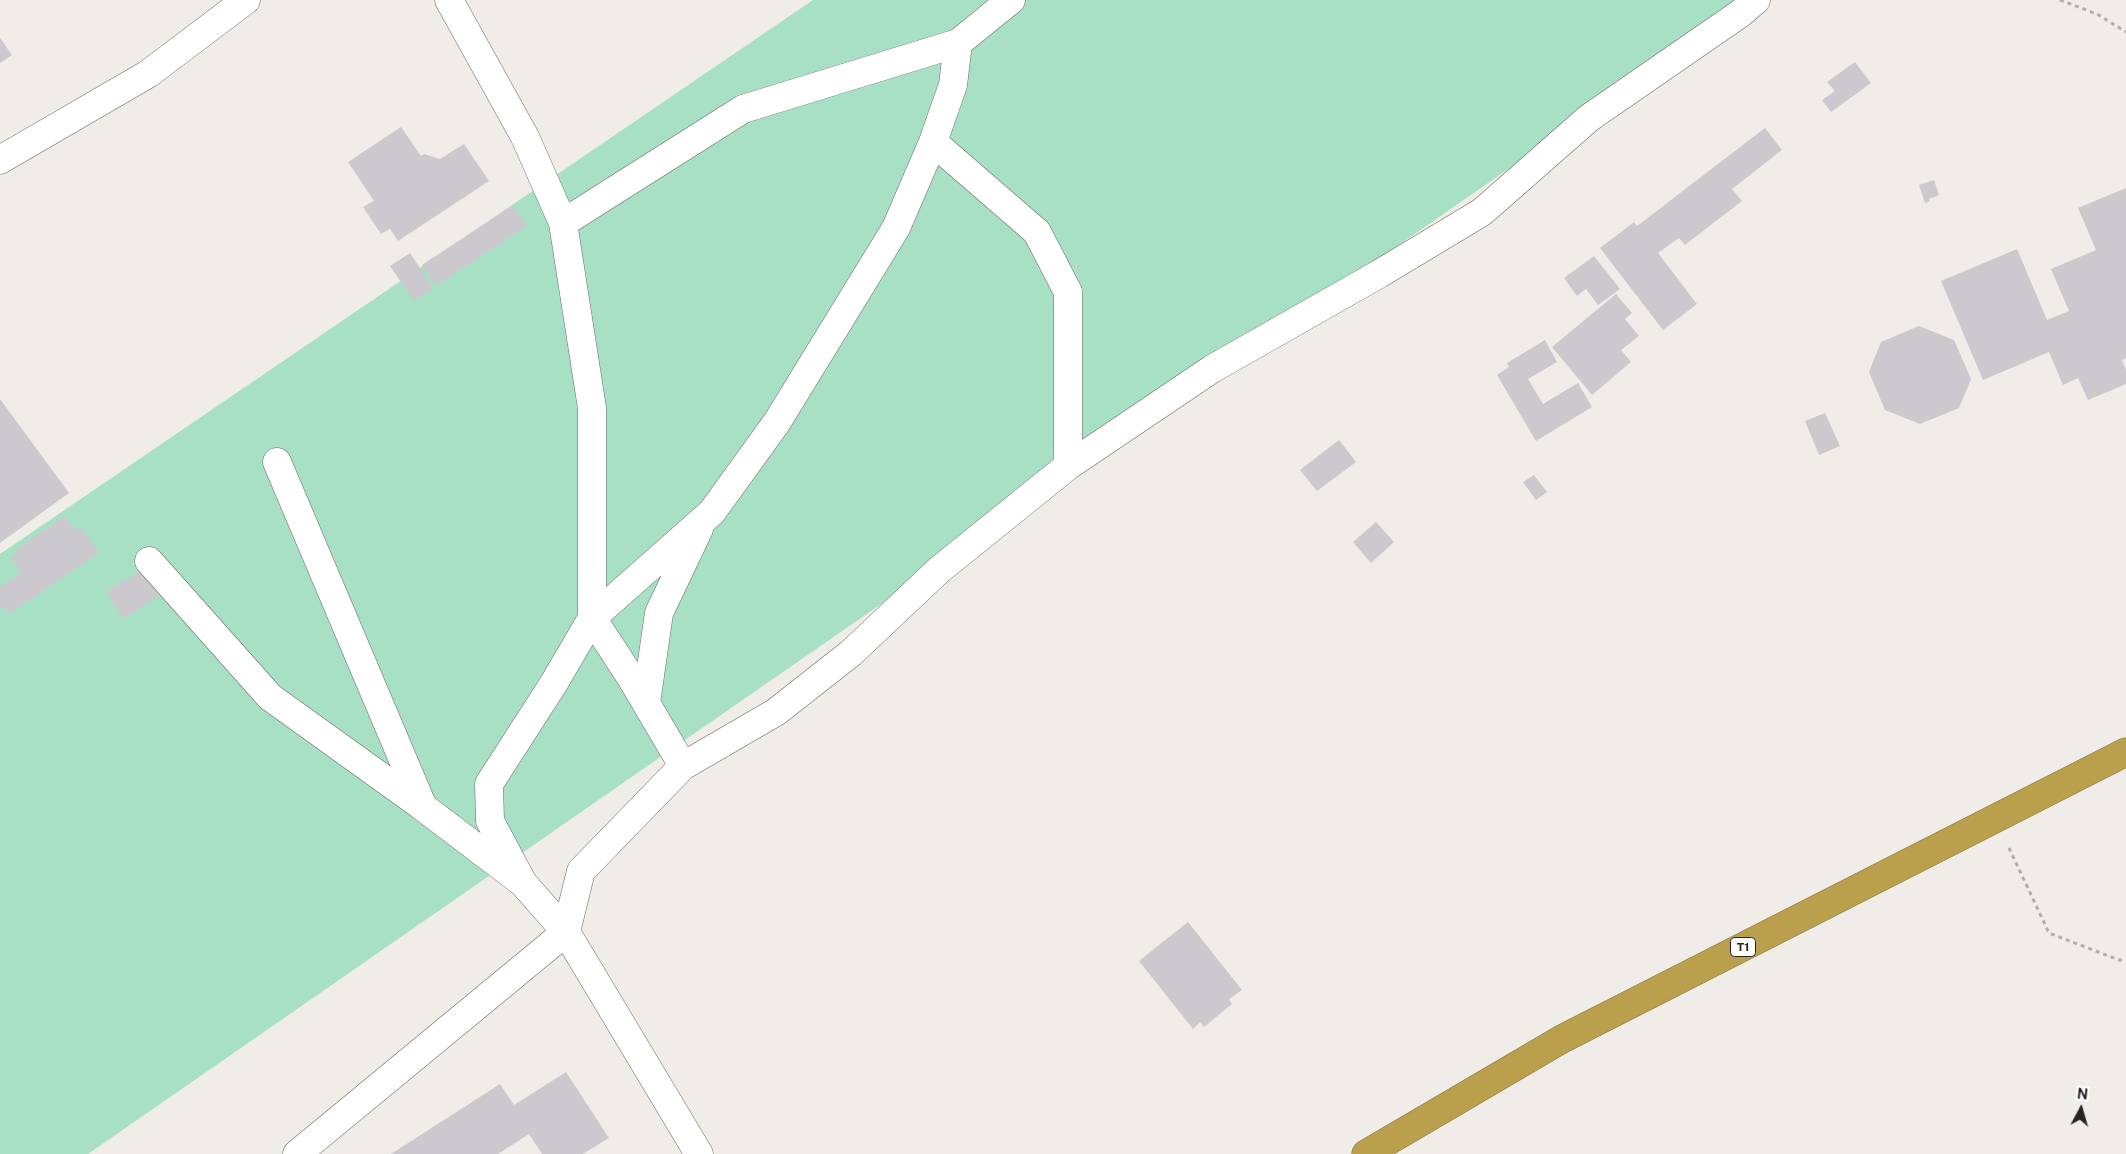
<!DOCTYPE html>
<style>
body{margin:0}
#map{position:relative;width:2126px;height:1154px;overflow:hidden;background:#f0ece7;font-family:"Public Sans",sans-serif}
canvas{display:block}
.north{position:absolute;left:2056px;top:1084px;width:50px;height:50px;-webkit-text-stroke:4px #fff;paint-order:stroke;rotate:6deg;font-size:14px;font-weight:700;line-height:20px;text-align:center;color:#262422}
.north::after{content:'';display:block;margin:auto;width:18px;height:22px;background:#262422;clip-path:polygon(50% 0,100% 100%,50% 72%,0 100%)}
</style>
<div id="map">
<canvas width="2126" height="1154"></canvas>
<div class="north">N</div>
</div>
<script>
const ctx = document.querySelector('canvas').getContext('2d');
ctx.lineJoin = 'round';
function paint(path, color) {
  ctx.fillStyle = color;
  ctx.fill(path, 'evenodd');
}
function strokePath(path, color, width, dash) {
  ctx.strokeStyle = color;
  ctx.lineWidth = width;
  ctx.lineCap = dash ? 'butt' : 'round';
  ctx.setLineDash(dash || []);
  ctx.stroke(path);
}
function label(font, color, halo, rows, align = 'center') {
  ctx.font = font + ' "Public Sans",sans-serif';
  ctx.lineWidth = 4;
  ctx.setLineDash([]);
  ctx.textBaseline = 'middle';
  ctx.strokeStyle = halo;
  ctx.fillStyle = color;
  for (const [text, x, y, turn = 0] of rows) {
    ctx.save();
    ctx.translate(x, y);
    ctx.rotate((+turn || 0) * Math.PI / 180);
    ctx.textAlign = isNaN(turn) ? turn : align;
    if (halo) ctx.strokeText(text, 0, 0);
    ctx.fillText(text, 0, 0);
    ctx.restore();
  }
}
paint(new Path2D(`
 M 813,0 L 1752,0 L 88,1154 L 0,1154 L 0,554 Z`), '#a8e0c5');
paint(new Path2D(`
 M 0,38 L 12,55 L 0,63 Z
 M 1855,62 L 1871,83 L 1831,112 L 1822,100 L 1835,91 L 1827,82 Z
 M 401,127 L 421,156 L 424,154 L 440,159 L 464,144 L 489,181 L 398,241 L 390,229 L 381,234 L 363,207 L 374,201 L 348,162 Z
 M 1765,128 L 1782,150 L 1732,189 L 1742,201 L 1685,245 L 1679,238 L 1658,253 L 1697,304 L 1663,330 L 1600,248 L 1634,222 L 1637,226 Z
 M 1934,180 L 1939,195 L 1929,199 L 1930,201 L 1925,203 L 1919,185 Z
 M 2126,188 L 2126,358 L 2122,360 L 2126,370 L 2126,384 L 2088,400 L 2078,378 L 2063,385 L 2049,352 L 1983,380 L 1941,281 L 2017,249 L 2047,320 L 2069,311 L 2051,269 L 2096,250 L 2078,208 Z
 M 513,205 L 527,226 L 436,286 L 422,265 Z
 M 410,253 L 433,288 L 414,301 L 390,266 Z
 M 1594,256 L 1620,289 L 1598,305 L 1586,289 L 1577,296 L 1564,278 Z
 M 1616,294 L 1632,313 L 1625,319 L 1639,336 L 1621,350 L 1631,362 L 1592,395 L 1552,347 Z
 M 1919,326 L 1954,340 L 1971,379 L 1959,408 L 1920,424 L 1885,410 L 1869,372 L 1881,342 Z
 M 1545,340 L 1557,362 L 1528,379 L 1543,404 L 1578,383 L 1592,407 L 1536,441 L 1497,375 L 1509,367 L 1507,363 Z
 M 0,399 L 69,493 L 0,543 Z
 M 1825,413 L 1840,446 L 1819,455 L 1805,421 Z
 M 1339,440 L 1356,462 L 1317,491 L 1300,470 Z
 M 1534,475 L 1547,492 L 1536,500 L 1523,482 Z
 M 65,516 L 76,531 L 81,527 L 99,553 L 9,614 L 3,605 L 0,608 L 0,587 L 21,573 L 10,557 L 17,553 L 15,550 Z
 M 1376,522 L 1394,542 L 1371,563 L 1353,542 Z
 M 142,570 L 159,596 L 123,619 L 106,592 Z
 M 1188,922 L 1242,990 L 1229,999 L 1232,1004 L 1204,1027 L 1200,1022 L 1193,1029 L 1139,961 Z
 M 566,1072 L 609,1138 L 583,1154 L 542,1154 L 529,1134 L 498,1154 L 391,1154 L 500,1084 L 514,1105 Z`), '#ccc9ce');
const minor = new Path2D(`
 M 449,0 L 525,137 L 563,223 L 592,408 L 592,618 L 630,676 L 683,766 L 581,871 L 566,932 L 699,1154
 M 933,142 L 1037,232 L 1068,292 L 1068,466
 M 0,160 L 148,74 L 246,0
 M 563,223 L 743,109 L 958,43 L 1011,0
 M 277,462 L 423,807 L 523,883 L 566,932 L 297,1154
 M 149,561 L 270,697 L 423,807
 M 646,703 L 659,613 L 699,529
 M 683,766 L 776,712 L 851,653 L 939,570 L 1068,466 L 1212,369 L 1379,274 L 1482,212 L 1589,118 L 1741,13 L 1756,0
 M 523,883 L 490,821 L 489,784 L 554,683 L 592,618 L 712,512 L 777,422 L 896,228 L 933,142 L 953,85 L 958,43`);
const highway = new Path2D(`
 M 1366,1154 L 1562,1039 L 2126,752`);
strokePath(minor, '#6b6763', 29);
strokePath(highway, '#86753d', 29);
strokePath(new Path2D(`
 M 2060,0 L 2097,14 L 2126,32
 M 2009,848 L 2049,933 L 2119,960 L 2126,960`), '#b2afab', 3, [4, 4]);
strokePath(minor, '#fff', 28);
strokePath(highway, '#baa04c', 28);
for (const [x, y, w] of [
 [1743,947,25]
]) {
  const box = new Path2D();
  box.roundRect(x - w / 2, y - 9.5, w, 19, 4);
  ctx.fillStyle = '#fff';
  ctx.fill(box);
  strokePath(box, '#262422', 1);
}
label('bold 12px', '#262422', null, [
 ["T1",1743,947]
]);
</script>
